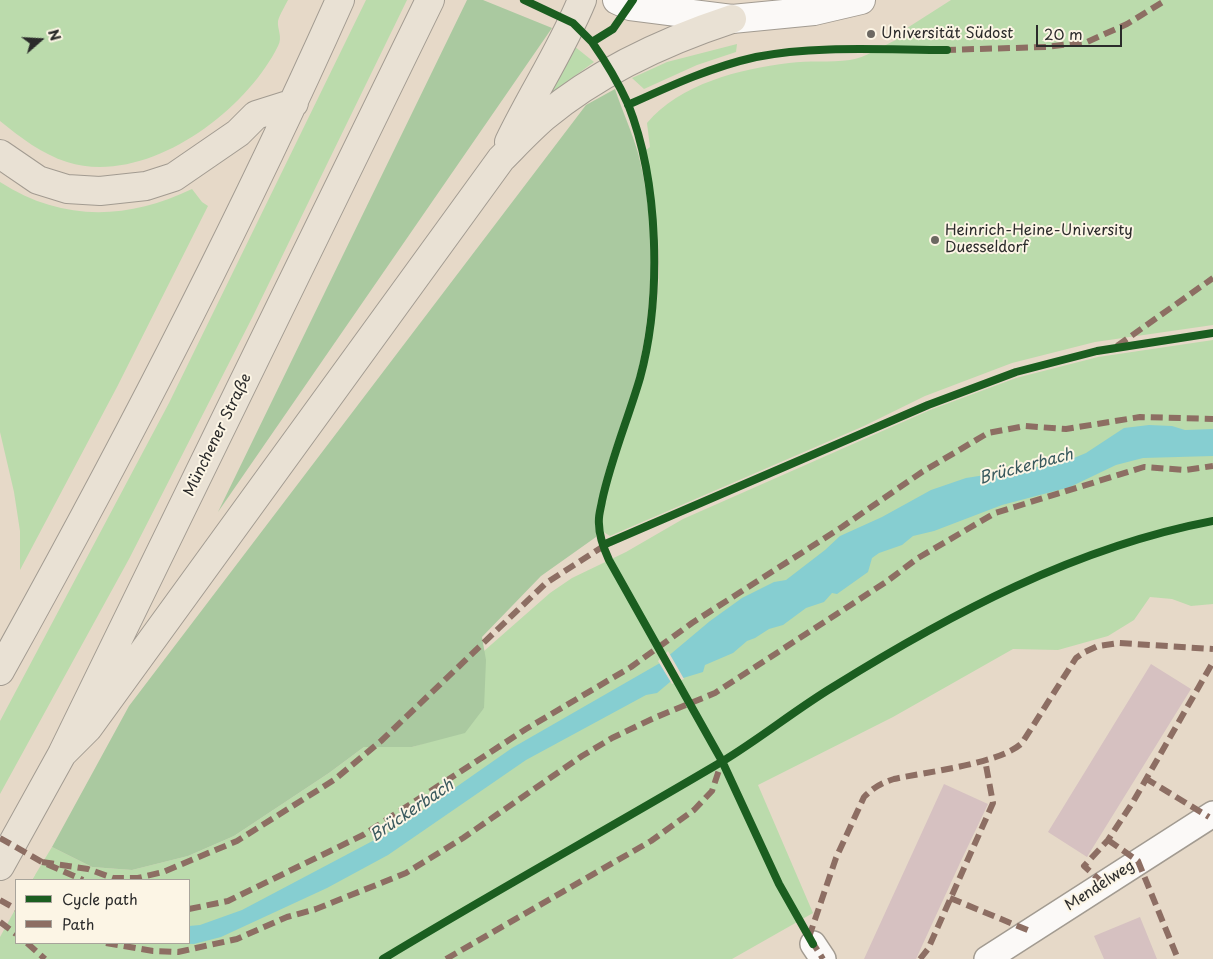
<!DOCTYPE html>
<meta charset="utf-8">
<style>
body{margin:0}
#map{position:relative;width:1213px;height:959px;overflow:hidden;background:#e6d9c8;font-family:"Playpen Sans",sans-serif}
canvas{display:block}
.legend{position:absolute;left:15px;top:879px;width:175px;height:65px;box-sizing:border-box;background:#fcf5e5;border:1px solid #a8a49b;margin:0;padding:6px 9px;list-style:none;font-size:15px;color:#2b2b2b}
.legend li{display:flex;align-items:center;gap:10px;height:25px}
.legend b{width:25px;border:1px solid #a8a49b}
.north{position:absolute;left:15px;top:15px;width:50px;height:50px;-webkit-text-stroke:4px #fcf5e5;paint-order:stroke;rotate:71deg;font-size:14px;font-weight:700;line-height:20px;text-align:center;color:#2b2b2b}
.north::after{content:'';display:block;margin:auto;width:18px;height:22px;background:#2b2b2b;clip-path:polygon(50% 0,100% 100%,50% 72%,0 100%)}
.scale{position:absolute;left:1036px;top:25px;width:86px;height:22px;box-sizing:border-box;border:2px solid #2b2b2b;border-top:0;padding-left:6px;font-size:15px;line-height:18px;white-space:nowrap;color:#2b2b2b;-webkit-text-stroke:4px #fcf5e5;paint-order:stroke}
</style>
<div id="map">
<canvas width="1213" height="959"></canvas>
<ul class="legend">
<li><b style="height:6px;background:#1b5e20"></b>Cycle path</li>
<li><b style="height:6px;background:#8d6e63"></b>Path</li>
</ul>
<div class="north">N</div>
<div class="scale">20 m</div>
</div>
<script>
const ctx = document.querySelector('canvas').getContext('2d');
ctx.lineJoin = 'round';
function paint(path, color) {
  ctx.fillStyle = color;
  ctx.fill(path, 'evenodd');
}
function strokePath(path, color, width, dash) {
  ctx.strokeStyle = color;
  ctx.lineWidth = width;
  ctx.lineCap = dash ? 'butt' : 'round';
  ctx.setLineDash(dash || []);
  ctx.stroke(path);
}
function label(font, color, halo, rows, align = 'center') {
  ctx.font = font + ' "Playpen Sans",sans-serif';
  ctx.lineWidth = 4;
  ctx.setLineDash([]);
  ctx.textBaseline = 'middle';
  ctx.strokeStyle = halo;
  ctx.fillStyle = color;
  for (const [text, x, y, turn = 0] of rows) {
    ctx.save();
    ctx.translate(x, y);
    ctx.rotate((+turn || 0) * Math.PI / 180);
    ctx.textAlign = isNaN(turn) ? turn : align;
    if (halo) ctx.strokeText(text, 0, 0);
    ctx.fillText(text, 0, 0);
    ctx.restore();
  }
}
paint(new Path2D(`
 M 0,0 L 288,0 C 285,6 280,14 278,21 C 277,29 283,37 278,46 C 245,113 145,187 67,162 C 42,154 21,138 0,121 Z
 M 366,0 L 407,0 L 252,318 L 129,559 L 0,794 L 0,721 L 169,403 Z
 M 951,0 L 1213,0 L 1213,325 L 1095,342 L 1012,363 L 925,396 L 864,426 L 610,536 L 602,531 C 604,478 628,430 641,380 C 651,344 659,304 659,267 C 659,228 652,189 646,150 L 650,147 L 647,123 C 680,84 739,69 789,63 C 809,60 830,63 850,60 C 865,58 882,46 896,40 L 893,37 Z
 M 737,44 L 736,52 L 697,65 L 644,89 L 632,78 L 667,62 Z
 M 574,46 L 594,62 L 550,94 L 548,90 Z
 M 0,182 C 62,222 127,220 192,189 L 202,202 L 208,206 L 117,387 L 20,570 L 20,531 L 14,492 L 0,432 Z
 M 1213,340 L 1213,604 L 1191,606 L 1172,599 L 1150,597 L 1134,620 L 1108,636 L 1058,650 L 1013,649 L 893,717 L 758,785 L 813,913 L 732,959 L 0,959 L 0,937 L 16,908 L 16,943 L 189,943 L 189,880 L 32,880 L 52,847 L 92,867 L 132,870 L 188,856 L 234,836 L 329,773 L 364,747 L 412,747 L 432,741 L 484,708 L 484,651 L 550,593 L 572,578 L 626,552 L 683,519 L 930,410 L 1016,378 L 1098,357 Z`), '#bbdbac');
paint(new Path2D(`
 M 467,0 L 483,0 L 552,28 L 218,512 Z
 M 615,89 C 622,110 632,132 638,153 C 656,220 654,312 636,379 C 621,433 596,479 596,537 L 541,576 L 482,637 L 486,660 L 484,708 L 465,733 L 412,747 L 364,747 L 329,773 L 234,836 L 188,856 L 132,870 L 92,867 L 52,847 L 129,706 L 586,105 Z`), '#aac9a0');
paint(new Path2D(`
 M 1149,425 L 1172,426 L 1185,430 L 1213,429 L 1213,456 L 1143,458 L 1116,465 L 1070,487 L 1002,505 L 934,531 L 913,536 L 902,545 L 879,553 L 872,558 L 868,572 L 837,594 L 832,593 L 824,602 L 806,608 L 783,625 L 769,629 L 755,638 L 747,641 L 733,653 L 705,665 L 703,672 L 670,682 L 657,693 L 646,695 L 526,760 L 388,855 L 327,888 L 221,937 L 194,944 L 157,943 L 189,943 L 189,926 L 200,925 L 242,910 L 399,827 L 512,748 L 660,663 L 710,621 L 742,598 L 774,582 L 786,580 L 825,550 L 840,536 L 882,517 L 931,490 L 966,478 L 1062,463 L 1086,453 L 1124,428 Z`), '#86ced1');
paint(new Path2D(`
 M 668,651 L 684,679 L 672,684 L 658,661 Z
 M 0,858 L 35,875 L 32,880 L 16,880 L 16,898 L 0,890 Z`), '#e6d9c8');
paint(new Path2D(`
 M 1151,664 L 1191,689 L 1087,857 L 1048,832 Z
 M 944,784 L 988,804 L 960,863 L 916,959 L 864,959 Z
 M 1140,917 L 1157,959 L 1104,959 L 1094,936 Z`), '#d6c1c1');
const minor = new Path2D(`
 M 813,944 L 823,959
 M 987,959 L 1213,814`);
const tertiary = new Path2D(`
 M 617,0 L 630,6 L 732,19 L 814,11 L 861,0`);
const trunk = new Path2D(`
 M 509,142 C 532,94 562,49 582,0
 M 0,154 L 38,180 L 67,189 L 100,191 L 146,186 L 174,177 L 238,133 L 256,115 L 294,103
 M 0,671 C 122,452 238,229 340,0
 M 62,754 L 88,728 L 501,159 C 515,145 529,130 544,117 C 599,71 665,41 732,19
 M 0,866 L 62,754 L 430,0`);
strokePath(minor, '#a29b91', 28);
strokePath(tertiary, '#a29b91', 30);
strokePath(trunk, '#a29b91', 30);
strokePath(minor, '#fbf9f7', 25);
strokePath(tertiary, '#fbf9f7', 28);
strokePath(trunk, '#e9e1d4', 28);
strokePath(new Path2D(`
 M 944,50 L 1046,47 L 1087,42 L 1127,24 L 1166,0
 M 1117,346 L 1213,278
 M 1145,778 L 1209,817
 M 0,838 L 42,862 L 83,880
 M 1108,840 L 1138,861 L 1178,959
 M 42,862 L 88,869 L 113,878 L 138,878 L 163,872 L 237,841 L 334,780 L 381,741 L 546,583 L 607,544
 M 1103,883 L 1084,866 L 1108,840 L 1133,802 L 1213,662
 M 950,898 L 1030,931
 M 0,900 L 16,909
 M 189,909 L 228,901 L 363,835 L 526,729 L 631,667 L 692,623 L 842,527 L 922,472 L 988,433 L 1025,426 L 1066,429 L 1140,417 L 1213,419
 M 0,922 L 16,934
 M 809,937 L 836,858 L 864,797 C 873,788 881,783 894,779 C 925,772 1000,764 1022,743 L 1076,658 L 1085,652 L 1098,646 L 1119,643 L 1213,649
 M 811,940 L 823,959
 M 27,943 L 45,959
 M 106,943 L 153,951 L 178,952 L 237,939 L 287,917 L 316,909 L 406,873 L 463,838 L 582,756 L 612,738 L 654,718 L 715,693 L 886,582 L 918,558 L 995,513 L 1144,467 L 1185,470 L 1213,466
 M 446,959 L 651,841 L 694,810 L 712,791 L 722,761
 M 920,959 L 928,949 L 993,803 L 985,760`), '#8d6e63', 6, [12, 6]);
strokePath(new Path2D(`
 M 524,0 L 573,23 L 592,42
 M 633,0 L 613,29 L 592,42 C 606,62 618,82 628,104 C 659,182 662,297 640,378 C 628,419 611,459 602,501 C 601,508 598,516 599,524 C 599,536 604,549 609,560 L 722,761 L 779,884 L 813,944
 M 628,105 C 670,86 711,67 756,57 C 815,45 887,50 947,50
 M 603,545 L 928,405 L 1016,372 L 1097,351 L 1213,333
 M 383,959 C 495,891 610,828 723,761 C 761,738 795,710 833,687 C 950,614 1076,547 1213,521`), '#1b5e20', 8);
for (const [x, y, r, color] of [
 [871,34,5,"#6c6862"],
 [935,240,5,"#6c6862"]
]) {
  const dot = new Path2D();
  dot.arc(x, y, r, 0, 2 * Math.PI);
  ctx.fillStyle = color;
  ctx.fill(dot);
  strokePath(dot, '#fcf5e5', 2);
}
label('15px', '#2b2b2b', '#fcf5e5', [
 ["Universität Südost",881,34],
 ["Heinrich-Heine-University",945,231],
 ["Duesseldorf",945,248]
], 'left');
label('15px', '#2b2b2b', '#fcf5e5', [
 ["Münchener Straße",218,435,-64],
 ["Mendelweg",1100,886,-33]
]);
label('italic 16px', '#3a5a5e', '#fcf5e5', [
 ["Brückerbach",1026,467,-15],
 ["Brückerbach",412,811,-34]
]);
</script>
